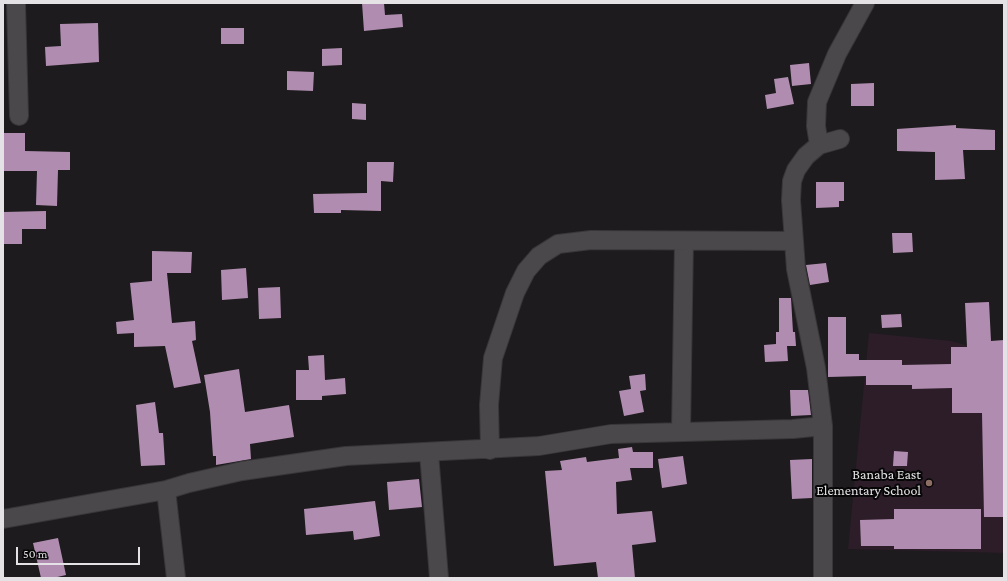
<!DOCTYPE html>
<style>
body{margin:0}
#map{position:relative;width:1007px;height:581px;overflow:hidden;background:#1d1b1d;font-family:"Crimson Pro",serif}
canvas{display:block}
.frame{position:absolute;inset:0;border:4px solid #e4e2e4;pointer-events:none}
.scale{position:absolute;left:16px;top:547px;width:124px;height:18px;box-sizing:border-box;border:2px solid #e4e2e4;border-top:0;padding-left:5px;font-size:12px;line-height:14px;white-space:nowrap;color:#e4e2e4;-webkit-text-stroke:3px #070607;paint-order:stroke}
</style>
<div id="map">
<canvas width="1007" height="581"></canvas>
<div class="frame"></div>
<div class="scale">50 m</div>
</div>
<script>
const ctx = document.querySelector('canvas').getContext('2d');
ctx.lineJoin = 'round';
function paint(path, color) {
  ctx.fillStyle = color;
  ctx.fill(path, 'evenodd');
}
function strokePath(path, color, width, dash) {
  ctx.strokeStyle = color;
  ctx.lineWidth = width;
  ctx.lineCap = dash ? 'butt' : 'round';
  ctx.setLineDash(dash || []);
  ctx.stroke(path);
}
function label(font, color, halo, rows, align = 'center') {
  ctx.font = font + ' "Crimson Pro",serif';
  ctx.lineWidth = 4;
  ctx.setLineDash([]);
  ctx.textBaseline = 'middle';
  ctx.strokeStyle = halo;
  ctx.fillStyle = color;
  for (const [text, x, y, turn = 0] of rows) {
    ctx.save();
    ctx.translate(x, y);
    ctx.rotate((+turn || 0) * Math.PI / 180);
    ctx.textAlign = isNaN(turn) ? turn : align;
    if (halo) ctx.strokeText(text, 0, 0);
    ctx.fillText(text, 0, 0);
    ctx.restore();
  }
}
paint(new Path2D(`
 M 869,333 L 951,341 L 1004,355 L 1004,553 L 848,549 Z`), '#2c1d29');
paint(new Path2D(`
 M 362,3 L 384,3 L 385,15 L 402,14 L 403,27 L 364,31 Z
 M 98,23 L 99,62 L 46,66 L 45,47 L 61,46 L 60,24 Z
 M 221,28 L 244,28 L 244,44 L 221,44 Z
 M 342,48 L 342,65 L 322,66 L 322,49 Z
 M 809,63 L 811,84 L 792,86 L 790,65 Z
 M 287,71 L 314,72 L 313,91 L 287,90 Z
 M 788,77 L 794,104 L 767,109 L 765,95 L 776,93 L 774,79 Z
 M 874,83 L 874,106 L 851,106 L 851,84 Z
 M 352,103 L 366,104 L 366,120 L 352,119 Z
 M 956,125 L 956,128 L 995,130 L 995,150 L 963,150 L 965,179 L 935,180 L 935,152 L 897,151 L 897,129 Z
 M 3,133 L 25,133 L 25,151 L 70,152 L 70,170 L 58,170 L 57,206 L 36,205 L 37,171 L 3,171 Z
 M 367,162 L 394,162 L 393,182 L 381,181 L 381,211 L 341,210 L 341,213 L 314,213 L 313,194 L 367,193 Z
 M 816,182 L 844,182 L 844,201 L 839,201 L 839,207 L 816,208 Z
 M 46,211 L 46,229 L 22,229 L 22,244 L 3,244 L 3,212 Z
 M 892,233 L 912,233 L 913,252 L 893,253 Z
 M 152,251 L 192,252 L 191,273 L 167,273 L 172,323 L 195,321 L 196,340 L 192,341 L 201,383 L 174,388 L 165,346 L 134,347 L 134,333 L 117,334 L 116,322 L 134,320 L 130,283 L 152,281 Z
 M 826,263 L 829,282 L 810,285 L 806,265 Z
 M 246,268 L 248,298 L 222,300 L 221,270 Z
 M 280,287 L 281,318 L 259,319 L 258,288 Z
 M 779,298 L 791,298 L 793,332 L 795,332 L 796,346 L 787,346 L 788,361 L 765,362 L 764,345 L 776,344 L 776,332 L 779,332 Z
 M 989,302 L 991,341 L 1004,340 L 1004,517 L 984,517 L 982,413 L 952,413 L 952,388 L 912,389 L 912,385 L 866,385 L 866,376 L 828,377 L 828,317 L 846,317 L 846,354 L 859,354 L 859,360 L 902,360 L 902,365 L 951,364 L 951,347 L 967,347 L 965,303 Z
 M 901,314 L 902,327 L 882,328 L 881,315 Z
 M 324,355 L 325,380 L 345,378 L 346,394 L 322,396 L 322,400 L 296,400 L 296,370 L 309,370 L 308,356 Z
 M 239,369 L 245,412 L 289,405 L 294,437 L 250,444 L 251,459 L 216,465 L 216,456 L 213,456 L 210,412 L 204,375 Z
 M 645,374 L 646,390 L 640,391 L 644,412 L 624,416 L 619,391 L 631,389 L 629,376 Z
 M 790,390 L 808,390 L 811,415 L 791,416 Z
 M 155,402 L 159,433 L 163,433 L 165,465 L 141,466 L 136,405 Z
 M 632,447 L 633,452 L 653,452 L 653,468 L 630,468 L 632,480 L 616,482 L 617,514 L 652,511 L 656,542 L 632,545 L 635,578 L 598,578 L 596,562 L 554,566 L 545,471 L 562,470 L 560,461 L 586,457 L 587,462 L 619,458 L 618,449 Z
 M 894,451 L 908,452 L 907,466 L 893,466 Z
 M 683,456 L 687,484 L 662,488 L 658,459 Z
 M 812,459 L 812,498 L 792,499 L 790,460 Z
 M 419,479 L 422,507 L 389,510 L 387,482 Z
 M 375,501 L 380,536 L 354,540 L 353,531 L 306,535 L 304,509 Z
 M 894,509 L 981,509 L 981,549 L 894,549 L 894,546 L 861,546 L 860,520 L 894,519 Z
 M 58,538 L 66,575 L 53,578 L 41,578 L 33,543 Z`), '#b08db0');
const minor = new Path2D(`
 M 16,3 L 19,116
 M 819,145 L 816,126 L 817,102 L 837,54 L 865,3
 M 681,432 L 684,241
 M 490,450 L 489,405 L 493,358 L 515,293 L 526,271 L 539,256 L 558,244 L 591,240 L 793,241
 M 429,453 L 439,578
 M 166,490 L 176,578
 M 3,519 L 166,490 L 189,483 L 242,471 L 346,456 L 539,446 L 611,434 L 793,429 L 823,426
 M 823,578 L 823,426 L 816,368 L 796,269 L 791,200 L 792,181 L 796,170 L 806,156 L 819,145 L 840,139`);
strokePath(minor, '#383638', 20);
strokePath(minor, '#4a484a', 18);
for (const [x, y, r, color] of [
 [929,483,4,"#8d6e63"]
]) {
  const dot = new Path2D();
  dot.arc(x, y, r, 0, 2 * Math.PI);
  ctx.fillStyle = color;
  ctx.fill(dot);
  strokePath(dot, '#070607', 1.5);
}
label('14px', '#e4e2e4', '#070607', [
 ["Banaba East",921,475],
 ["Elementary School",921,491]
], 'right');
</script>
